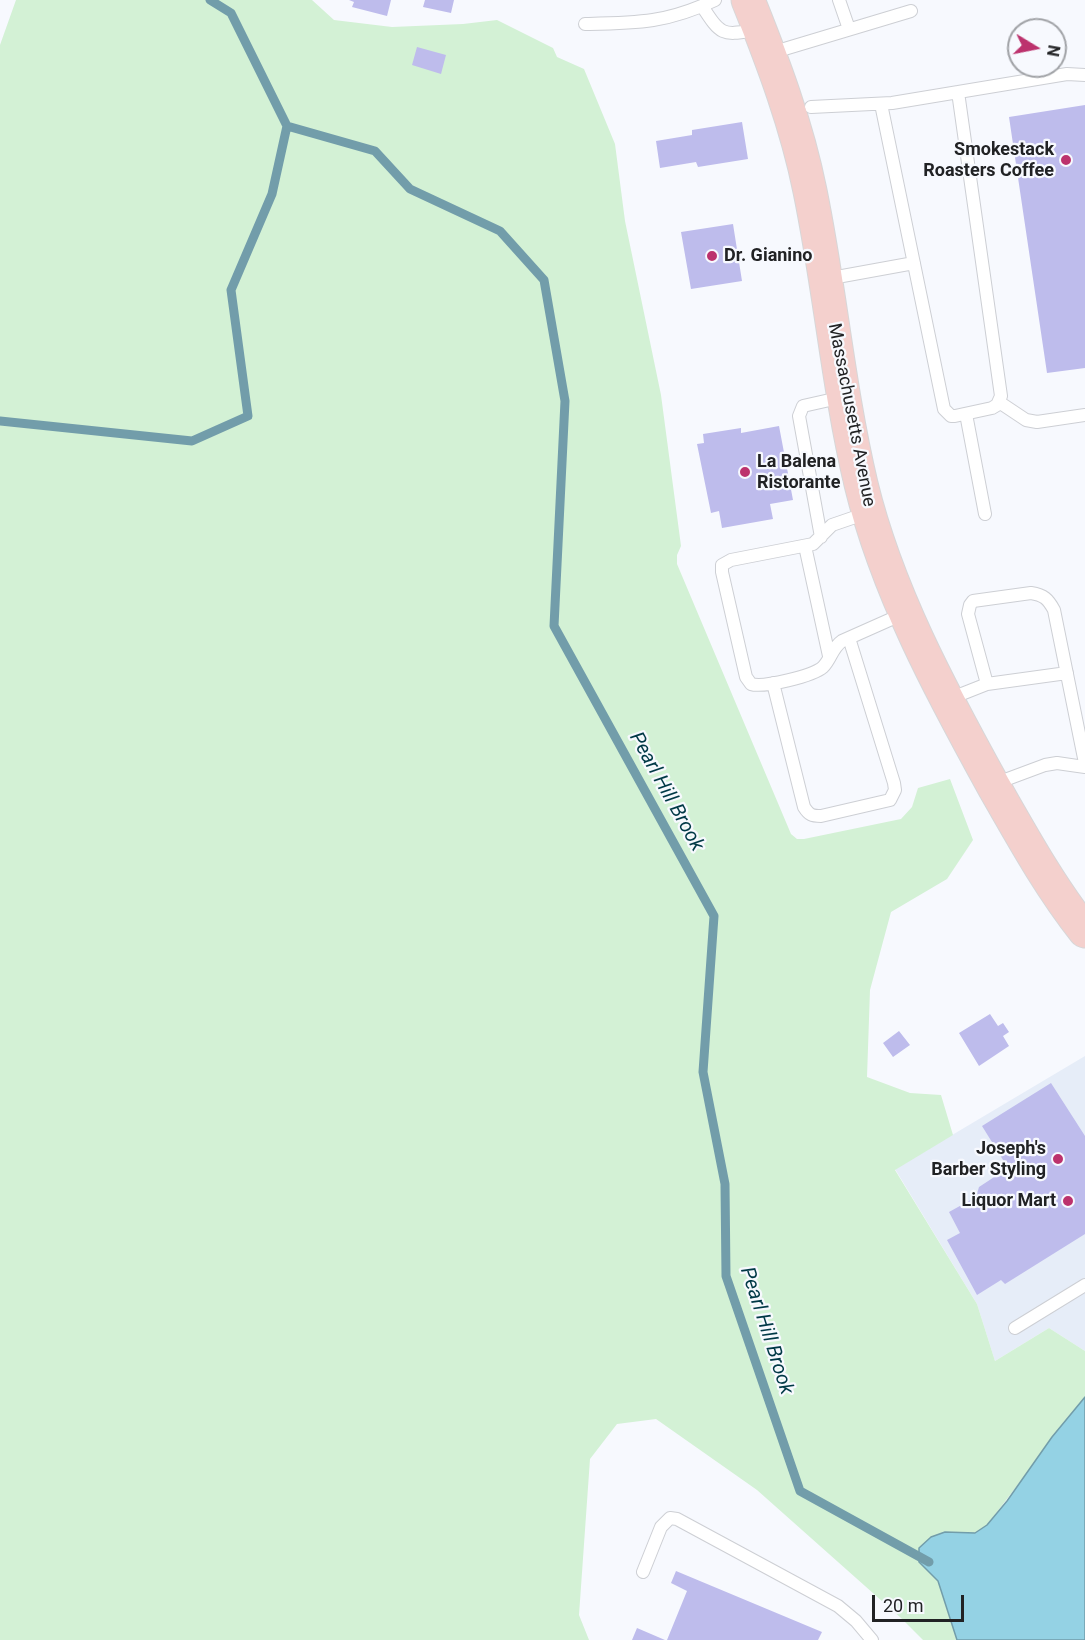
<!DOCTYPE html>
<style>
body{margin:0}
#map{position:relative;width:1085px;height:1640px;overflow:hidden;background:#f7f9fe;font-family:Roboto,sans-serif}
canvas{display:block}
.north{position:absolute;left:1007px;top:18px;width:60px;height:60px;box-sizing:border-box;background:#f7f9fe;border:2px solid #a1a3a7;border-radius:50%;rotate:100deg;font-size:16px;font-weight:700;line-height:24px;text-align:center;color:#212224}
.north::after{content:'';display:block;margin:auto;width:21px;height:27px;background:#bc326d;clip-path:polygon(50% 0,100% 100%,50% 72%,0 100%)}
.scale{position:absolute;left:872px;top:1595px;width:92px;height:27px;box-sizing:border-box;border:3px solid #212224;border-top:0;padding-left:8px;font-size:18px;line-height:21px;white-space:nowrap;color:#212224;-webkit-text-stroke:4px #f7f9fe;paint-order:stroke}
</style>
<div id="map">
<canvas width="1085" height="1640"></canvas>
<div class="north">N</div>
<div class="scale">20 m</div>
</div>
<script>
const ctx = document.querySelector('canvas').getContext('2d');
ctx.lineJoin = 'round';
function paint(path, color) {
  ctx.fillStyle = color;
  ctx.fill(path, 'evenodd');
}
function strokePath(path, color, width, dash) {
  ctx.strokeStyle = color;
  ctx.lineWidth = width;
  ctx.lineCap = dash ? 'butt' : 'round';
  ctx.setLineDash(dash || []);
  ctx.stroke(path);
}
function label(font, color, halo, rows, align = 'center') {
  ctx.font = font + ' Roboto,sans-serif';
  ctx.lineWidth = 4.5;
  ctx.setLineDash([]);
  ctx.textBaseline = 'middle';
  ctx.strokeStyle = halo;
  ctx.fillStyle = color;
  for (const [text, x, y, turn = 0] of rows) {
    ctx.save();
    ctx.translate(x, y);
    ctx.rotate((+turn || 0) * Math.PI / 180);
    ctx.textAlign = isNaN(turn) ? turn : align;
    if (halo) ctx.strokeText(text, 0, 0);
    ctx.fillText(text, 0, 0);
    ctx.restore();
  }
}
paint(new Path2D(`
 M 1085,1056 L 1085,1351 L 1049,1328 L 995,1361 L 977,1304 L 895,1169 Z`), '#e6edf8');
paint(new Path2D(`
 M 16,0 L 312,0 L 334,20 L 392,27 L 463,24 L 497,20 L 553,48 L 557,57 L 584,69 L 615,144 L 625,221 L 661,395 L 681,546 L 677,555 L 677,564 L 791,834 L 797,839 L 804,839 L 901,819 L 912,807 L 918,788 L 950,779 L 973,840 L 947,879 L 891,912 L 870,990 L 867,1077 L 910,1093 L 941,1095 L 953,1135 L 895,1170 L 977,1304 L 995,1361 L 1049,1328 L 1085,1351 L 1085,1397 L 987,1525 L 975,1533 L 945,1532 L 931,1537 L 919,1562 L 938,1581 L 957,1640 L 923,1640 L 901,1618 L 757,1490 L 656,1419 L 617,1424 L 590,1459 L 579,1615 L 589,1640 L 0,1640 L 0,45 Z`), '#d3f1d5');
const water = new Path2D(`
 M 1085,1397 L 1085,1640 L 957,1640 L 938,1581 L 919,1562 L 919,1548 L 931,1537 L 945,1532 L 975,1533 L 987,1525 L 1007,1501 L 1052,1437 Z`);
paint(water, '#94d2e4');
strokePath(water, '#729daa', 1.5);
strokePath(new Path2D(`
 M 210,0 L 231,13 L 287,126 L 375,151 L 410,189 L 500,231 L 544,280 L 565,401 L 554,626 L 714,916 L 703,1072 L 725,1184 L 726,1276 L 800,1491 L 929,1562
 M 0,421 L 192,441 L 248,416 L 231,290 L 272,194 L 287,126`), '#729daa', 9);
paint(new Path2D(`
 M 349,0 L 391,0 L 387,16 L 352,7 L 354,2 Z
 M 425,0 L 454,0 L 451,13 L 423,7 Z
 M 417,47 L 446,55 L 441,74 L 412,65 Z
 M 1085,105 L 1085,368 L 1047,373 L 1009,117 Z
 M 742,122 L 748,159 L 698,167 L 696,162 L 660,168 L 656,141 L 692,135 L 692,130 Z
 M 733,224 L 742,281 L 691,289 L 681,232 Z
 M 779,426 L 793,500 L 770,504 L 773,519 L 722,528 L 719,511 L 711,513 L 697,444 L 704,443 L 703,434 L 741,428 L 741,433 Z
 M 990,1014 L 998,1026 L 1003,1023 L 1009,1032 L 1003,1036 L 1009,1046 L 979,1066 L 959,1033 Z
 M 899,1031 L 910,1045 L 893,1057 L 883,1043 Z
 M 1051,1083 L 1085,1136 L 1085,1234 L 1005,1284 L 1001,1280 L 977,1295 L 947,1240 L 960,1233 L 949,1212 L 976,1197 L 979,1187 L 1008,1168 L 982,1126 Z
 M 676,1571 L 822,1632 L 818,1640 L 667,1640 L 687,1591 L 671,1583 Z
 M 637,1628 L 665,1640 L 632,1640 Z`), '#bebcec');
const lane = new Path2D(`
 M 839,0 L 849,29
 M 702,6 C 722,37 722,35 758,30
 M 585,24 C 637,23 667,23 715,0
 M 771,53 L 911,11
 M 881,104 L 944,409 L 951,416 L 955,416 L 992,408 L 997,405 L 1001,396 L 958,92
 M 811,107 L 892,103 L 1067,74 L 1085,75
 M 826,279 L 914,263
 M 999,402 L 1026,420 L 1037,422 L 1085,415
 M 966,414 L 985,514
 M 867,513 L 832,525 L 813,544 L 731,560 L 722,565 L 722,572 L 746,677 L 751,684 C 763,688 813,676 823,667 C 831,659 832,648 842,641 L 905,613
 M 821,537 L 799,416 L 803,406 L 843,397
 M 805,546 L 829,656
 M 773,683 L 804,807 C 809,815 812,816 821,816 L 890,800 L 895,790 L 894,783 L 849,638
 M 987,684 L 968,614 L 970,605 L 973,601 L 1031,593 C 1044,595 1048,599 1054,610 L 1085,763
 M 949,699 L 987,684 L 1067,673
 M 994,784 L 1045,765 L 1057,763 L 1085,767
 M 1015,1328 L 1085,1285
 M 643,1572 L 661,1527 L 670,1518 L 677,1519 L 838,1606 L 856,1621 L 872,1640`);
const primary = new Path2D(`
 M 748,0 C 773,62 797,126 810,191 C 830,288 838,387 861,484 C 887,591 941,691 994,787 C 1022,836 1050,887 1085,931`);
strokePath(lane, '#cdcfd4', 14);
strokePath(primary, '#d7d7d8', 35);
strokePath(lane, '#fff', 12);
strokePath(primary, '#f4d0cd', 33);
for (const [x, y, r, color] of [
 [1066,160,6,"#bc326d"],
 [712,256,6,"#bc326d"],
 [745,472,6,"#bc326d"],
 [1058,1159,6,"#bc326d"],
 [1068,1201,6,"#bc326d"]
]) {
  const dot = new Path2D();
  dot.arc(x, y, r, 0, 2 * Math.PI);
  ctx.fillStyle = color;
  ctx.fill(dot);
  strokePath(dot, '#f7f9fe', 2);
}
label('bold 18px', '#212224', '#f7f9fe', [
 ["Smokestack",1054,150],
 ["Roasters Coffee",1054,171],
 ["Dr. Gianino",724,256,"left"],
 ["La Balena",757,462,"left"],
 ["Ristorante",757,483,"left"],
 ["Joseph's",1046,1149],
 ["Barber Styling",1046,1170],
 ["Liquor Mart",1056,1201]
], 'right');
label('18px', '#212224', '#f7f9fe', [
 ["Massachusetts Avenue",851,415,79]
]);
label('italic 20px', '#003946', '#f7f9fe', [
 ["Pearl Hill Brook",666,792,61],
 ["Pearl Hill Brook",766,1331,72]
]);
</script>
